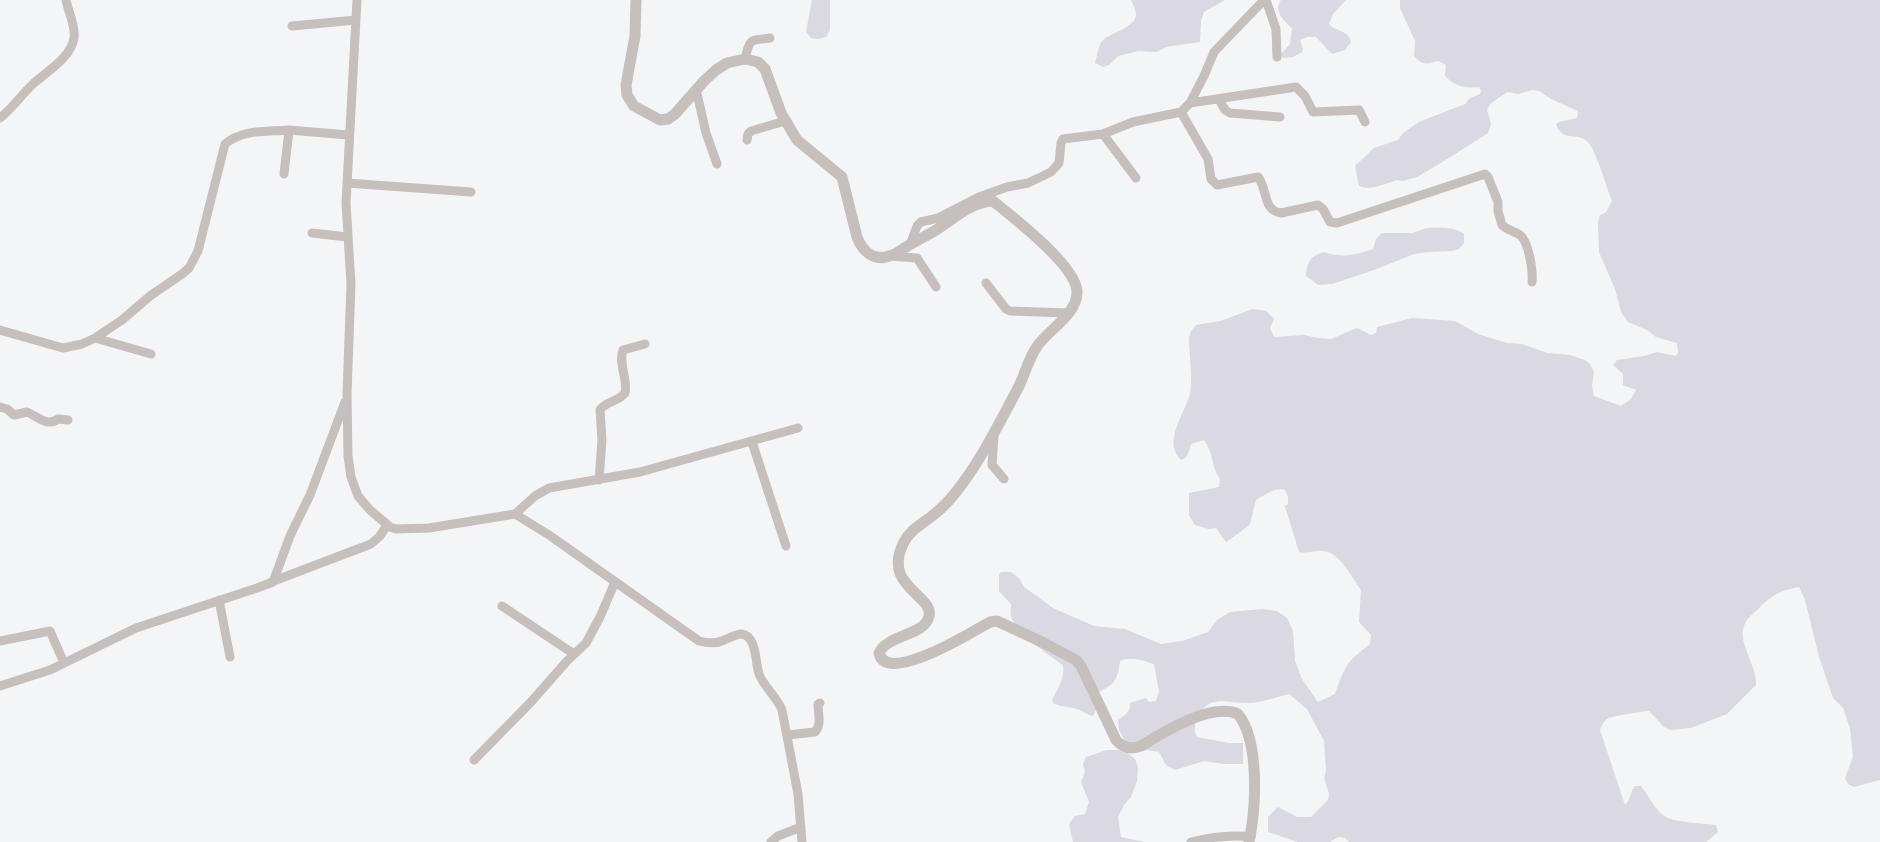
<!DOCTYPE html>
<style>
body{margin:0}
canvas{display:block;background:#f4f5f7}
</style>
<canvas width="1880" height="842"></canvas>
<script>
const ctx = document.querySelector('canvas').getContext('2d');
ctx.lineJoin = 'round';
function paint(path, color) {
  ctx.fillStyle = color;
  ctx.fill(path, 'evenodd');
}
function strokePath(path, color, width, dash) {
  ctx.strokeStyle = color;
  ctx.lineWidth = width;
  ctx.lineCap = dash ? 'butt' : 'round';
  ctx.setLineDash(dash || []);
  ctx.stroke(path);
}
paint(new Path2D(`
 M 812,0 L 830,0 L 830,30 L 826,37 L 818,39 L 811,38 L 806,32 Z
 M 1131,0 L 1225,0 L 1204,12 L 1201,21 L 1200,42 L 1166,47 L 1157,52 L 1138,51 L 1118,56 L 1109,65 L 1103,67 L 1095,63 C 1097,57 1098,46 1102,41 C 1109,33 1135,28 1136,15 C 1136,11 1133,4 1131,0 Z
 M 1281,0 L 1346,0 L 1333,14 L 1329,24 C 1337,33 1348,29 1351,42 L 1345,50 L 1332,54 L 1316,37 L 1307,37 L 1300,40 L 1303,49 L 1302,52 L 1293,57 L 1283,58 L 1280,55 L 1290,44 L 1292,28 C 1284,21 1273,11 1281,0 Z
 M 1400,0 L 1880,0 L 1880,780 L 1854,787 L 1848,784 L 1845,778 L 1853,757 L 1850,728 L 1843,708 L 1833,698 L 1819,657 L 1805,600 L 1799,587 C 1781,590 1772,595 1759,608 C 1754,613 1746,619 1744,626 C 1737,642 1758,668 1756,685 L 1727,714 L 1691,728 L 1670,730 L 1664,727 L 1649,711 C 1644,711 1614,716 1609,718 C 1604,720 1602,725 1600,730 L 1625,805 C 1631,799 1630,793 1635,786 L 1641,786 C 1648,795 1654,808 1663,815 C 1673,823 1702,823 1716,825 L 1718,832 L 1706,842 L 1349,842 L 1345,838 L 1338,837 L 1330,842 L 1298,842 L 1268,832 L 1268,817 L 1278,807 L 1297,817 L 1311,817 L 1328,800 L 1329,794 L 1324,778 L 1326,771 L 1324,741 L 1307,709 L 1289,694 C 1277,697 1263,702 1251,703 C 1228,704 1208,692 1197,719 C 1194,726 1194,731 1197,737 L 1229,743 L 1243,743 L 1243,764 L 1224,764 L 1204,761 L 1175,770 L 1166,765 L 1159,752 L 1146,750 L 1131,753 L 1119,730 L 1118,720 C 1125,715 1131,712 1130,703 L 1146,698 L 1149,702 L 1156,701 L 1159,691 L 1154,664 C 1143,660 1131,656 1120,661 C 1117,686 1112,684 1092,696 L 1097,707 L 1093,716 C 1087,715 1083,711 1077,709 C 1068,706 1063,708 1053,703 L 1052,700 C 1058,689 1065,677 1063,665 C 1049,655 1016,633 1011,616 C 1010,613 1011,608 1011,604 L 999,591 L 999,575 L 1001,572 L 1011,572 L 1019,578 L 1024,587 L 1053,608 L 1094,626 L 1125,629 L 1161,644 L 1182,641 L 1208,632 L 1217,620 L 1230,612 L 1262,609 L 1277,611 L 1287,618 L 1293,631 L 1295,661 L 1302,679 L 1318,702 L 1335,694 C 1338,685 1343,671 1348,664 C 1354,656 1363,650 1370,644 L 1371,635 L 1359,622 L 1361,590 C 1352,578 1340,552 1323,551 C 1315,550 1308,554 1299,552 L 1285,506 L 1288,504 L 1288,496 L 1285,490 C 1275,487 1265,495 1256,500 L 1250,524 C 1247,527 1230,540 1226,542 L 1216,528 L 1209,529 L 1195,525 L 1189,515 L 1189,493 L 1219,487 L 1220,479 C 1211,467 1214,454 1204,440 L 1191,444 C 1189,451 1188,458 1181,460 C 1162,442 1185,413 1190,394 C 1193,381 1189,352 1189,338 L 1191,331 L 1196,325 L 1220,321 L 1253,309 L 1266,311 L 1274,319 L 1270,328 L 1274,337 L 1304,335 L 1318,338 L 1331,339 L 1357,328 L 1371,335 L 1376,333 L 1377,327 L 1412,318 L 1455,321 L 1478,334 L 1507,343 L 1522,344 L 1547,353 L 1570,355 L 1585,360 L 1590,364 L 1594,372 L 1592,386 L 1594,396 L 1621,406 L 1631,399 L 1636,390 L 1623,385 L 1623,374 L 1613,365 L 1617,360 L 1644,356 L 1657,352 L 1676,356 L 1678,353 L 1677,343 L 1656,337 L 1647,330 L 1628,322 L 1621,312 L 1615,289 L 1599,252 L 1598,222 L 1600,215 L 1606,212 L 1612,201 C 1607,189 1596,150 1588,142 C 1576,131 1563,143 1556,124 L 1559,122 L 1577,118 L 1578,111 L 1551,99 L 1539,91 L 1532,90 L 1518,94 L 1507,92 L 1490,104 L 1487,110 L 1491,124 L 1488,133 L 1449,158 L 1417,177 L 1403,181 L 1397,180 L 1376,187 L 1366,188 L 1359,186 L 1355,166 L 1374,148 L 1398,140 L 1403,133 L 1419,122 L 1465,104 L 1470,98 L 1480,94 L 1481,91 L 1479,87 C 1465,89 1454,86 1445,76 L 1446,65 L 1438,61 C 1427,64 1422,66 1414,56 L 1415,41 L 1400,8 Z
 M 1426,228 C 1438,228 1454,226 1464,234 L 1464,243 L 1459,249 L 1452,251 L 1428,252 L 1414,254 L 1377,269 L 1332,284 L 1318,285 L 1306,276 C 1307,262 1310,257 1323,252 C 1344,258 1352,256 1373,249 L 1376,239 L 1382,233 L 1413,233 Z
 M 1107,750 L 1119,750 L 1129,754 L 1135,759 L 1138,767 L 1137,781 L 1131,797 L 1124,805 L 1118,817 L 1121,837 L 1145,842 L 1073,842 L 1069,824 L 1075,816 L 1085,814 L 1089,802 L 1081,782 L 1085,772 L 1083,764 L 1086,757 Z`), '#dad8e0');
strokePath(new Path2D(`
 M 357,0 L 346,203 L 351,284 L 347,394 L 348,456 L 351,477 L 358,496 L 370,510 L 390,527 L 396,529 L 429,528 L 515,514 L 549,535 L 699,641 C 707,643 715,644 722,641 C 728,639 735,634 741,634 C 757,635 755,662 759,674 C 764,687 777,697 782,710 L 798,794 L 802,842
 M 1266,0 L 1276,29 L 1277,57
 M 292,26 L 356,20
 M 745,59 C 750,38 749,41 770,38
 M 696,89 L 706,133 L 717,164
 M 1219,99 L 1225,110 L 1230,113 L 1280,117
 M 1190,103 L 1296,87 L 1305,96 L 1313,112 L 1359,110 L 1365,122
 M 1181,112 L 1208,159 L 1211,179 L 1217,185 L 1258,177 C 1268,189 1262,210 1281,213 L 1318,205 L 1323,209 L 1330,222 L 1337,223 L 1485,174 L 1488,177 L 1498,202 L 1498,211 L 1502,225 C 1507,230 1514,231 1520,235 C 1529,242 1533,271 1532,282
 M 0,118 C 13,108 21,95 33,84 C 46,72 71,58 74,38 C 76,27 68,11 66,0
 M 1103,134 L 1133,122 L 1181,112 L 1190,103 L 1204,76 L 1214,52 L 1264,0
 M 747,140 L 748,134 L 751,131 L 785,121
 M 284,174 L 289,130 L 348,135
 M 347,183 L 471,192
 M 312,233 L 347,237
 M 910,245 L 917,226 L 921,222 L 938,218 L 979,197 L 1007,187 L 1028,183 L 1051,172 L 1059,163 L 1061,143 L 1063,139 L 1103,134 L 1136,178
 M 889,256 L 917,258 L 936,287
 M 986,283 L 1006,309 L 1010,311 L 1068,313
 M 0,330 L 63,348 L 82,344 L 95,338 L 122,320 L 150,296 L 182,274 L 189,268 L 198,251 L 225,144 C 242,129 267,132 289,130
 M 95,338 L 151,354
 M 0,407 L 7,409 L 14,415 L 27,412 C 38,417 47,427 58,419 L 68,420
 M 994,435 L 992,465 L 1004,479
 M 752,442 L 786,546
 M 599,480 L 602,440 L 600,410 C 606,401 618,402 625,393 C 628,379 618,363 623,350 L 645,344
 M 515,514 L 535,496 L 549,488 L 640,472 L 798,428
 M 271,582 L 371,544 L 380,536 L 387,525
 M 219,600 L 230,657
 M 502,606 L 574,654
 M 0,641 L 50,631 L 64,663
 M 0,686 L 50,670 L 136,628 L 257,588 L 273,582 L 290,536 L 310,495 L 345,402
 M 788,735 L 815,732 C 822,724 818,714 818,704 L 820,703
 M 474,760 L 530,703 L 567,661 L 586,643 L 600,617 L 615,582
 M 771,842 L 778,836 L 801,827
 M 1191,842 C 1211,837 1230,834 1251,837`), '#c5bfbe', 9);
strokePath(new Path2D(`
 M 636,0 L 635,36 L 626,85 L 627,95 L 634,106 L 660,120 L 668,119 L 675,114 L 704,81 L 716,70 L 727,63 L 745,59 L 758,62 L 765,69 L 781,113 L 797,140 L 842,177 L 857,237 C 862,250 873,262 889,256 C 895,255 901,250 906,247 C 916,241 926,236 936,230 C 954,219 970,202 993,201 C 1014,218 1075,265 1077,291 C 1078,315 1047,330 1036,348 C 1027,362 1024,378 1016,392 C 997,427 980,462 956,492 C 949,501 940,510 932,516 C 922,524 910,530 904,542 C 881,586 934,595 929,616 C 925,636 888,634 879,653 C 886,686 974,631 990,622 L 997,621 L 1042,642 L 1076,660 L 1081,666 L 1116,740 C 1123,748 1131,750 1141,746 C 1163,732 1212,702 1238,714 C 1260,741 1256,809 1249,842`), '#c5bfbe', 11);
</script>
